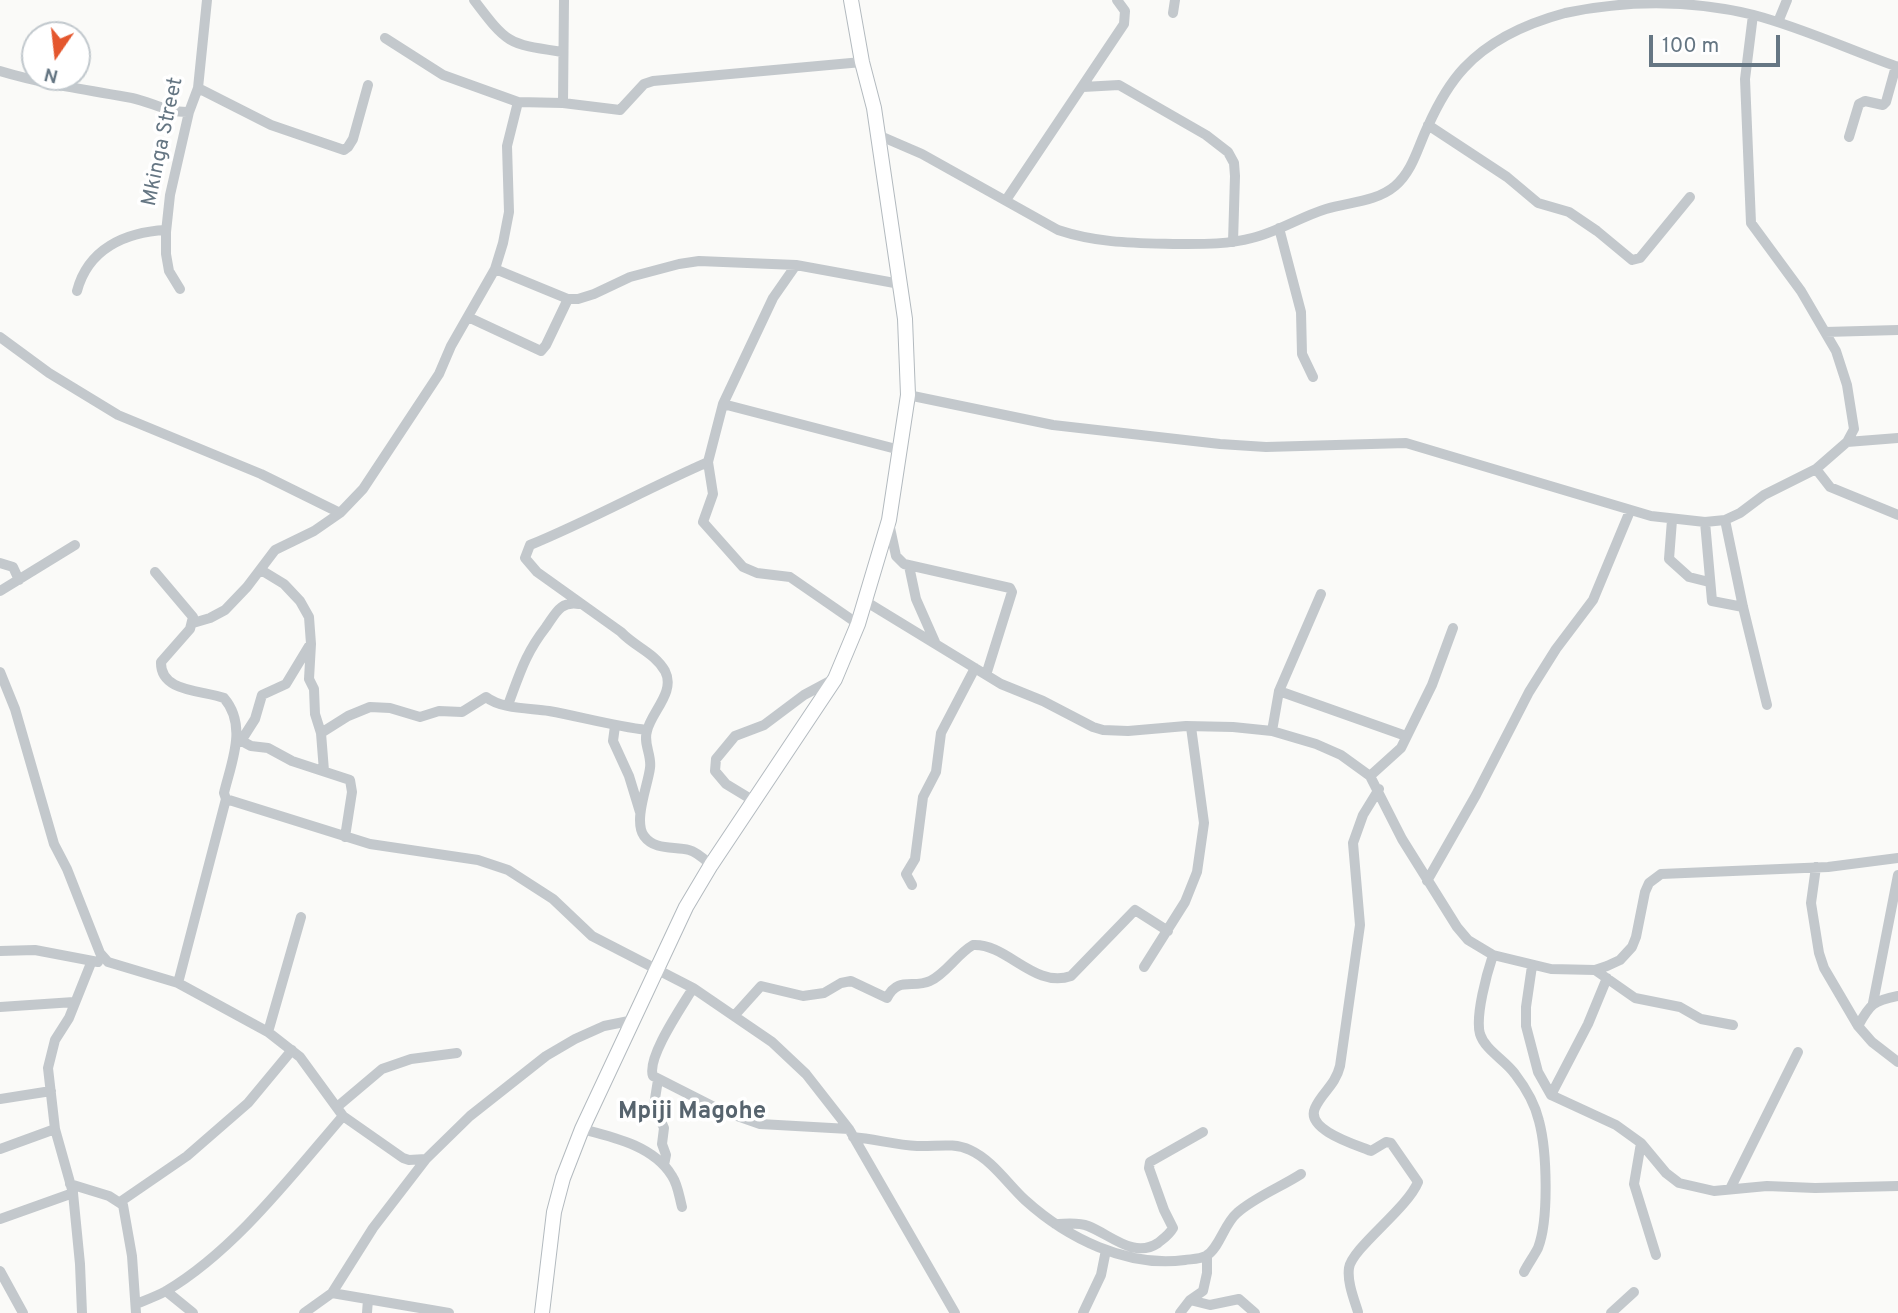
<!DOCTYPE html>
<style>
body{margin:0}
#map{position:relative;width:1898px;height:1313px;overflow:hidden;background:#fafaf8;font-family:Overpass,sans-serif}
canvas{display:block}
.north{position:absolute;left:21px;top:21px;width:70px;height:70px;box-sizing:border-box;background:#fff;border:2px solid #c1c8cd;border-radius:50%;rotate:194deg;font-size:19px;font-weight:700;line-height:28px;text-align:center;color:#657683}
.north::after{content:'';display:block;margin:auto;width:24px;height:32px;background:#e4572e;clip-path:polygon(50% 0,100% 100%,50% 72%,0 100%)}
.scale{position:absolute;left:1649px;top:35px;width:131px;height:32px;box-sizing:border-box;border:4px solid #657683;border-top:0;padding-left:9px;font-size:21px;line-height:24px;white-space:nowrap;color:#657683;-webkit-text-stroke:5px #fff;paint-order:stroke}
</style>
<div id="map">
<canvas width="1898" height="1313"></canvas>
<div class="north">N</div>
<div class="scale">100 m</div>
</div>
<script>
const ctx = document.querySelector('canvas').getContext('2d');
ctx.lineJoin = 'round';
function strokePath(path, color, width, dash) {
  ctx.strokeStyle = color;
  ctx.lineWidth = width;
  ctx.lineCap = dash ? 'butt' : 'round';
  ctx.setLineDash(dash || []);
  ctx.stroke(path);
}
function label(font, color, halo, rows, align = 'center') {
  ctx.font = font + ' Overpass,sans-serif';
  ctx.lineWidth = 7;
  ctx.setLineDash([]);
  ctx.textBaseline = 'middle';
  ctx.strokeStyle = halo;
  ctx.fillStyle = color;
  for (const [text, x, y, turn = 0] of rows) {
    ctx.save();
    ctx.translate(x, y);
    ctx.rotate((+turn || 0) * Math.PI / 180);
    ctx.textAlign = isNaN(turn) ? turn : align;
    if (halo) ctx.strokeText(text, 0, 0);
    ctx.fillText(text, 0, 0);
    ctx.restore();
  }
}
const secondary = new Path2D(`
 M 542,1313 L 554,1212 L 563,1178 L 582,1129 L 686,907 L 711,865 L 835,679 L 858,624 L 889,520 L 908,395 L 905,319 L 874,108 L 862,62 L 851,0`);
strokePath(secondary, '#b3babf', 16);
strokePath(new Path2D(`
 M 474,0 C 508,45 508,44 563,52
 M 1173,13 L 1175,0
 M 1778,22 L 1787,0
 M 385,38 L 443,75 L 518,102
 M 0,71 C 43,84 88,90 132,98 C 151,102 169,113 189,112
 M 1083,87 L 1119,85 L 1206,135 L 1228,152 L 1234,163 L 1235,176 L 1233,242
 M 198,88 L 271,125 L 344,150 L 348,147 L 353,139 L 368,85
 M 563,103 L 564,0
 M 1428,125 L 1507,177 L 1538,203 L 1569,212 L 1597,231 L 1632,260 L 1640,258 L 1690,197
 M 878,135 L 922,154 L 1058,230 C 1097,243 1133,243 1173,244 C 1199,244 1226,245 1252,238 C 1278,232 1300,217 1326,209 C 1349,202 1376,202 1395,186 C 1413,171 1418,146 1428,126 C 1437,106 1449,84 1464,68 C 1491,39 1528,23 1565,13 C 1627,0 1692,0 1754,15 C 1803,28 1850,50 1898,67
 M 1849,137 L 1859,104 L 1865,101 L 1883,105 L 1886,102 L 1896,66
 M 1006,200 L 1124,24 L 1125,11 L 1117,0
 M 1279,228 L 1301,312 L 1302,354 L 1313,377
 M 796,265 L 773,298 L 723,404 L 708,462 L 713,494 L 703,522 L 743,567 L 757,573 L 790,577 L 858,624
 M 495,269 L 568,299 L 578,299 L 594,294 L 630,277 L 679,264 L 699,261 L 796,265 L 900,284
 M 180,289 L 169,271 L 166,254 L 166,232 L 170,195 L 189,112 L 198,88 L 207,0
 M 77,291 C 88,249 125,232 166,230
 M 468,317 L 541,351 L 546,345 L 568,299
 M 1825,332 L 1898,330
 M 0,337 L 49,373 L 118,415 L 261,474 L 340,513
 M 908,395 L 1053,425 L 1220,444 L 1266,447 L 1406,443 L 1651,516 L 1705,522 L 1725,520 L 1740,513 L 1764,495 L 1816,469 L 1847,442 L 1854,429 L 1847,385 L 1836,351 L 1801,291 L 1751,223 L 1745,79 L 1753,15
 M 723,404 L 900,450
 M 1847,442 L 1898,438
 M 708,462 C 648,488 591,520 530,545 L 525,558 L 537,572 L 621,632 C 635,647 655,653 665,671 C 676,692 651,712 647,731 C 643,744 652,755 650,768 C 648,785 633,821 644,836 C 655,851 674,846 689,850 C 697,852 704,859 711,865
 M 1816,469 L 1830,487 L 1898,515
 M 1672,520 L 1669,559 L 1689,577 L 1709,582
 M 1725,520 L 1743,607 L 1767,705
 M 1705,522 L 1712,601 L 1743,607
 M 889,523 L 896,556 L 904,564 L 1010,588 L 1012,592 L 986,675
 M 0,563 L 13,567 L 19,580
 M 909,566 L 916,599 L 935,642
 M 261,570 L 284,584 L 300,601 L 309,617 L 311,644 L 309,679 L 314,689 L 315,714 L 321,733 L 324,771
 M 155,572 L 193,617 L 190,629 L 161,662 C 160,693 204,690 224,698 C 248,726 231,763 224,793 L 226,799 L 370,844 L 478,860 L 508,870 L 553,899 L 592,936 L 693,988 L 772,1042 L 806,1074 L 849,1129 L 955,1313
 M 0,591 L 75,545
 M 865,601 L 1001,684 L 1043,701 L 1093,727 L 1103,730 L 1128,731 L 1186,726 L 1233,727 L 1272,731 L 1316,744 L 1341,755 L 1370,776 L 1402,839 L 1457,927 L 1468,940 L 1493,955 L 1551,969 L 1595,970 L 1607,966 L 1620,960 L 1632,947 L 1636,937 L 1645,892 L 1649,883 L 1661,874 L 1828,867 L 1898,858
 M 193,623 L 210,618 L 225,610 L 247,587 L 275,550 L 314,531 L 340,513 L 363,489 L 439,374 L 451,346 L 495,269 L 503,243 L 509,212 L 507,146 L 518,102 L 563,103 L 620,110 L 644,84 L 653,81 L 862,62
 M 0,672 L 15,709 L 54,844 L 67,869 L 100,953 L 108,962 L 178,983 L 268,1032 L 300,1057 L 343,1116 L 403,1158 L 409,1160 L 426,1159
 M 1279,691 L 1406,736
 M 508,705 C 520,673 525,654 546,627 C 556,613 560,601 579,604
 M 615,726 L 613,741 L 629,776 L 640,812
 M 1272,731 L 1279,691 L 1321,594
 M 321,733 L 348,716 L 370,707 L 390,708 L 420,717 L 439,711 L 462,712 L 486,697 C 501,709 530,708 549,711 C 582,717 613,726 647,730
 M 238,739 L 251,746 L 268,748 L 292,761 L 350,780 L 352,792 L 345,837
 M 241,741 L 255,719 L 262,695 L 286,684 L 309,646
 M 1370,776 L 1401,748 L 1432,685 L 1453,628
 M 754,801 L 726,784 L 715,771 L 716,759 L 735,736 L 764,725 L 804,695 L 832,680
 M 1816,867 L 1811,903 L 1819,953 L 1824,968 L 1858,1026 L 1872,1042 L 1898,1062
 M 1427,881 L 1476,795 L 1529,692 L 1556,649 L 1593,600 L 1630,511
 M 912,885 L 906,874 L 915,859 L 923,797 L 936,772 L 941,733 L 975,668
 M 0,951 L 35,950 L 98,962
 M 1493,955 C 1487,973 1475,1016 1480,1034 C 1485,1050 1505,1060 1515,1074 C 1525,1087 1535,1104 1539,1121 C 1547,1151 1549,1220 1538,1248 C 1534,1256 1528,1264 1524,1272
 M 1532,966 L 1526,1007 L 1526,1026 L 1538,1072 L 1551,1095 L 1616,1125 L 1641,1143 L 1666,1173 L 1679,1183 L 1714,1191 L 1767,1186 L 1815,1188 L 1898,1186
 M 1144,967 L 1185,902 L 1197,872 L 1204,823 L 1191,727
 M 1595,970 L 1635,998 L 1680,1007 L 1701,1019 L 1733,1025
 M 178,983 L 226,799
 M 693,988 C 683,1005 646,1058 653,1076 L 720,1110 L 760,1124 L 849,1129
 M 1873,1003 L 1898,875
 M 0,1007 L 74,1002
 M 734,1016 L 761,986 L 803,996 L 824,993 L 841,983 L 851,981 L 887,998 C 898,976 913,989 930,981 C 946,974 957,954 973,945 C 1007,943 1034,989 1071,976 L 1135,910 L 1168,931
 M 1858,1026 C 1870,1004 1873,1001 1898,996
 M 268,1032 L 301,917
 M 658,1080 L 654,1105 L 664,1128 L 662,1144 L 666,1155 L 664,1165
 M 1551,1095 L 1588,1024 L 1607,978
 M 0,1099 L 51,1091
 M 337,1107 L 382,1069 L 411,1059 L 457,1053
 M 582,1129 C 613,1137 654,1146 672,1176 C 678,1185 679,1196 682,1207
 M 853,1137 C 875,1139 896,1145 917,1146 C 935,1147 953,1142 970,1150 C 992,1160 1007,1183 1025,1200 C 1067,1238 1127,1268 1185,1260 C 1192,1259 1200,1259 1206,1256 C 1219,1249 1224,1224 1237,1213 C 1255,1197 1281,1187 1301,1174
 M 1641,1143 L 1634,1184 L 1656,1255
 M 0,1149 L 55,1129
 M 70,1184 L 109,1196 L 123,1205 L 132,1256 L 136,1313
 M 1730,1189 L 1798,1052
 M 120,1202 L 187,1156 L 248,1103 L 292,1050
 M 0,1219 L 73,1193
 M 1055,1224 C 1066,1224 1078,1222 1088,1226 C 1111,1235 1134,1259 1158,1243 C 1164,1238 1169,1235 1173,1228 L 1164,1210 L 1149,1168 L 1150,1162 L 1203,1132
 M 0,1271 L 23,1313
 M 166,1291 L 193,1313
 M 332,1293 L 449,1313
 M 1190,1300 L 1210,1305 L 1239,1299 L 1255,1313
 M 136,1304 C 146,1300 157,1296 166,1291 C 234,1251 292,1175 343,1116
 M 1358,1312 C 1354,1299 1347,1282 1349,1268 C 1352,1248 1407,1209 1418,1182 L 1391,1143 L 1386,1142 L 1371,1151 C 1357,1145 1305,1130 1315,1108 C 1322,1092 1335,1086 1340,1066 L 1360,925 L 1353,843 L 1363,815 L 1379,789
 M 82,1313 L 80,1264 L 73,1193 L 55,1129 L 48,1068 L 55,1040 L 69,1018 L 91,963
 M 304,1313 L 332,1293 L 373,1228 L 426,1159 L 470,1116 L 546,1056 L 575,1039 L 604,1026 L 634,1020
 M 367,1313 L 368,1299
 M 1083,1313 L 1101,1275 L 1106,1250
 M 1180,1313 L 1190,1300 L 1203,1291 L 1207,1273 L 1207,1255
 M 1611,1313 L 1634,1292`), '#c3c8cc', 10);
strokePath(secondary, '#fff', 14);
label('21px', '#657683', '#fff', [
 ["Mkinga Street",164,142,-78]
]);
label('bold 24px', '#57646e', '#fff', [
 ["Mpiji Magohe",692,1113]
]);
</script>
